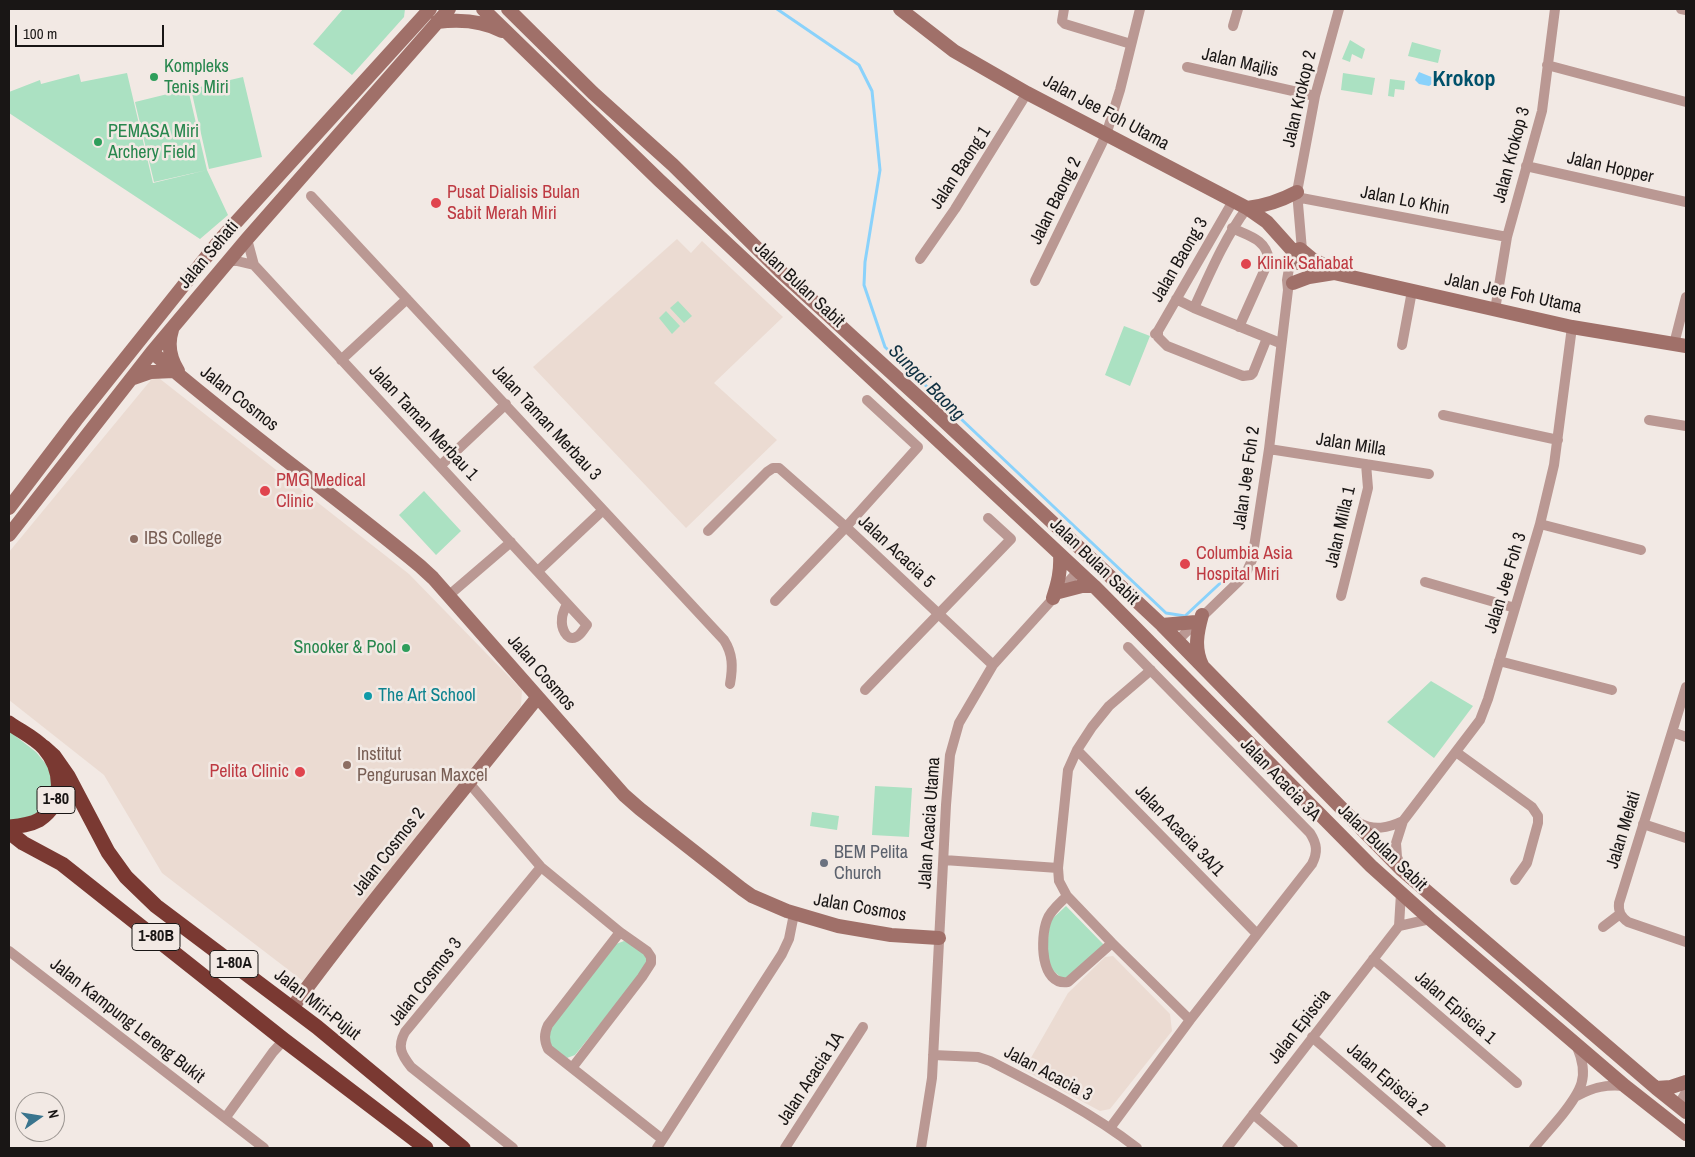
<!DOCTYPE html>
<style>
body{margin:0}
#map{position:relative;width:1695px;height:1157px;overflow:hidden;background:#f2e9e4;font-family:"Archivo Narrow",sans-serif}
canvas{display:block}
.frame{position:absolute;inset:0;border:10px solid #191615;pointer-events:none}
.north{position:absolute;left:15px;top:1092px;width:50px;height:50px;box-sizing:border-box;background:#f2e9e4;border:1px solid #9b9591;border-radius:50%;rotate:77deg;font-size:14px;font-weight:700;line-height:20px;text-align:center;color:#191615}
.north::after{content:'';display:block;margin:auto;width:18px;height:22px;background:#3a758e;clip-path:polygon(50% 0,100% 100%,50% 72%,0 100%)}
.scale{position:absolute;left:15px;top:25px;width:149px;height:22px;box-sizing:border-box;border:2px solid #191615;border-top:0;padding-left:6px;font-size:15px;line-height:18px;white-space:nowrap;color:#191615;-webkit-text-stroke:4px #f2e9e4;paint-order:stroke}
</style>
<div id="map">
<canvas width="1695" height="1157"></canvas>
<div class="frame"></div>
<div class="north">N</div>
<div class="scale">100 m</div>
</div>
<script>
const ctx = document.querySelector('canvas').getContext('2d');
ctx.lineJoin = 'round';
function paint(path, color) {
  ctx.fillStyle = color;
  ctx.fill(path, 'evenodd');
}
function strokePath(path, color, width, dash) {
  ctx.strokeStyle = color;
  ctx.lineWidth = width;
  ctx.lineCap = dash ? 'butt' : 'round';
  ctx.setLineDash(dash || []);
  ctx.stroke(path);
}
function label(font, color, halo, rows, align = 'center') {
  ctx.font = font + ' "Archivo Narrow",sans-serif';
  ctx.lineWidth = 5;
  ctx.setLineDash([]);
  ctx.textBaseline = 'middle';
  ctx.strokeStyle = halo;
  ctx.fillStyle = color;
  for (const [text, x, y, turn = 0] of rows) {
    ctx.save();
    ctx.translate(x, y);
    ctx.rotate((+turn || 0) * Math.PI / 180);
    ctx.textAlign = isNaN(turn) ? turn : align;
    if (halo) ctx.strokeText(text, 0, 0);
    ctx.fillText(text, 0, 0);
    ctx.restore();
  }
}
paint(new Path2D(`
 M 677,239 L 691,253 L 702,241 L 783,317 L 714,383 L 777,440 L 686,528 L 533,367 Z
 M 155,375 L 409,574 L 522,690 L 521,706 L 303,981 L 162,873 L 104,775 L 9,700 L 9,552 Z
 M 1113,956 L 1170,1014 L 1172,1031 L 1110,1109 L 1100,1111 L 1024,1070 L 1068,993 L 1105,957 Z`), '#ebdbd2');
paint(new Path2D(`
 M 343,9 L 405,9 L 404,17 L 352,75 L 313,44 Z
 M 1350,40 L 1365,49 L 1362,59 L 1352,54 L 1350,62 L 1342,59 Z
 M 1412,42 L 1441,50 L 1438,63 L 1408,56 Z
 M 127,73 L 153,183 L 207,170 L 228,215 L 200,239 L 9,113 L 9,92 L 40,80 L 41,84 L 79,74 L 81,82 Z
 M 1343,73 L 1375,78 L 1372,95 L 1341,90 Z
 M 243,77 L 262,157 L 209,169 L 191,89 Z
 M 1390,79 L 1405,81 L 1404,90 L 1395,89 L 1394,97 L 1388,96 Z
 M 188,89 L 207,170 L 154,182 L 135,102 Z
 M 678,301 L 692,316 L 684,323 L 670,308 Z
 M 666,311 L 680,326 L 672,334 L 659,318 Z
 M 1124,326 L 1150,336 L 1130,386 L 1105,375 Z
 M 424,491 L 461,531 L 436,555 L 399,515 Z
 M 1431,681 L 1473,706 L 1434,758 L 1387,722 Z
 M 9,731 L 36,752 L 45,763 L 52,774 L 54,793 L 41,813 L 9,822 Z
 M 875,786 L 912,788 L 909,837 L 872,835 Z
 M 812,812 L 839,816 L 837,830 L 810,826 Z
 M 1066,906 L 1104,945 L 1064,980 L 1050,968 L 1046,955 L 1050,921 Z
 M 624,941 L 631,943 L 647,956 L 646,967 L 575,1055 L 567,1058 L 549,1045 L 547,1035 L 551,1025 L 616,944 Z`), '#abe1c2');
paint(new Path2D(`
 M 1419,72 L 1434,78 L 1432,84 L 1429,86 L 1419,84 L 1415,80 Z`), '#8ad2fb');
strokePath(new Path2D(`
 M 777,9 L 859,65 L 872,91 L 880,170 L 865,262 L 864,285 L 885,347 L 1166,613 L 1185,616 L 1230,574`), '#8ad2fb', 3);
strokePath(new Path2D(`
 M 1064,9 L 1062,21 L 1065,24 L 1131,44
 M 1681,9 L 1686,10
 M 1233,26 L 1238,9
 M 1547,65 L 1686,102
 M 1187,67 L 1315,96
 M 1526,166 L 1686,202
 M 311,196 L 724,640 C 733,654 733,667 730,684
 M 1296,197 L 1507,237
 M 1232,228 C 1249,236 1266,239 1269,260 L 1239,327
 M 247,239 L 254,265 L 587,625 C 584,628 581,635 576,637 C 566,642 561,627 562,619 C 562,614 565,608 567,604
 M 1302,250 L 1297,192 L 1315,96 L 1339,9
 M 920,259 L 955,209 L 1027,93
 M 228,261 L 237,261 L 254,265
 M 1035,281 L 1106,135 L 1120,90 L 1140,9
 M 1176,299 L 1194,308 L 1280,343
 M 1194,308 C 1210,273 1224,239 1247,208
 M 1495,310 L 1507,237 L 1542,111 L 1555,9
 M 1158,331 L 1158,337 L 1167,346 L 1243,376 L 1251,375 L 1253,373 L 1267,338
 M 1155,334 L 1158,331 L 1233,201
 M 1674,344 L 1686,297
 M 1402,345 L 1412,291
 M 341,360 L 407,299
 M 1443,415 L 1558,440
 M 1649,420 L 1686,426
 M 1269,449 L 1429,474
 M 440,466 L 506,404
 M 1540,524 L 1641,550
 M 708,531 L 767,472 L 773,468 L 779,468 L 846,527 L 993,665
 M 538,571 L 603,510
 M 1425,582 L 1515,608
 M 448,596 L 511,542
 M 1341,596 L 1368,488 L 1366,464
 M 775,601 L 846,527 L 918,447 L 867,400
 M 1177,641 L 1238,582 L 1246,573 L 1252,560 L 1269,449 L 1288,290 L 1287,280 L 1291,257
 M 1128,647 L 1310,833 C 1317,844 1318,852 1312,864 L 1190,1020
 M 1499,661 L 1612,690
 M 1686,687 L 1619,903 C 1618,912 1621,917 1628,922 L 1686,942
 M 865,690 L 1011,539 L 988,518
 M 1672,732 L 1686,737
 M 1077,750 L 1257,934
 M 1456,752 L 1532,807 L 1538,816 L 1538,823 L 1527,863 L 1515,880
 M 469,783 L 541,867 L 620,932 L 647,951 L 651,957 L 651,963 L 642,977 L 572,1068
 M 1359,823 C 1374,831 1388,828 1403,821
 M 1643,824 L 1686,838
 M 944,860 L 1058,868
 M 1401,866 L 1397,857 L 1396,843 L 1403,821 L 1480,720 L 1488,699 L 1540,524 L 1554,465 L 1572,327
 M 1067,896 C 1060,903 1050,911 1047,920 C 1040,938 1040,986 1068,982 L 1112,943
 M 1399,926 L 1430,919
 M 1603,927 L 1620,914
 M 620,932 L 548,1025 C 544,1034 544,1040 548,1049 L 662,1139
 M 9,951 L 264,1148
 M 1373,959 L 1517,1083
 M 1312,1037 L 1441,1148
 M 933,1055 L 978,1057 L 990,1061 C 1041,1087 1092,1113 1137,1148
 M 1577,1096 C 1593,1087 1607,1084 1625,1086
 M 1678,1106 L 1686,1092
 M 1253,1114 L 1293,1148
 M 226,1117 L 273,1052 L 284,1040
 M 1110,1128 L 1190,1020 L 1112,943 L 1067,896 L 1059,881 L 1058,868 L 1068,770 L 1077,750 L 1092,727 L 1109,706 L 1151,670
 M 513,1148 L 411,1067 C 401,1054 397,1047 405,1032 L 541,867
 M 657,1148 L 782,954 L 789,939 L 794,914
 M 785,1148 L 863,1027
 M 921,1148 L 932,1078 L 946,805 L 950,755 L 959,723 L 993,665 L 1078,571
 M 1227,1148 L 1399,926 L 1401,893
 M 1534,1148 C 1543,1137 1553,1126 1562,1115 C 1581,1091 1590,1077 1577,1047`), '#ba9893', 10);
strokePath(new Path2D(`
 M 483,9 L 659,180 L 1094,586 L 1371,866 L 1430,919 L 1625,1086 L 1686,1134
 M 508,9 L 593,93 L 673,165 L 780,271 L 927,405 L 1162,625 L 1402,870 L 1656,1088 L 1686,1112
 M 900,9 L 954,51 L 1027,93 L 1247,208 L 1267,222 L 1293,251
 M 437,22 C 460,19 481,20 502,31
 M 1247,208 C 1266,206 1280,201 1297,192
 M 1305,253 L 1304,259 L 1302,262 L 1297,263 L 1292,259 L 1293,251 L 1300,249 L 1312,259 L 1328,267 L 1334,273
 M 1293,283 L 1309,277 L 1334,273 L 1572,327 L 1686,346
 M 172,330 C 167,345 170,358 178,371
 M 152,352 C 238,427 332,493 420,566 L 433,578 L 624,795 L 640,809 L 742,889 L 752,896 L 787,911 L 838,926 L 891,935 L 939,938
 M 131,379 L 151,372 L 174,371
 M 9,508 L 76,420 L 219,241 L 430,9
 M 9,535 L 152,352 L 247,239 L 449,9
 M 1059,592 L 1082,586 L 1094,586
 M 1053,598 C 1058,583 1061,571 1060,555
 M 1202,615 C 1197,633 1194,648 1202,665
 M 1162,625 L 1196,622
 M 292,1008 C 370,902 455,801 537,698
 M 1656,1088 L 1671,1087 L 1686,1082`), '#a07069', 14);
strokePath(new Path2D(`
 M 9,723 C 20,731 35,738 44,748 C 63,770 65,803 39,820 C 30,825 19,826 9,827
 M 44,747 L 54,756 L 68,776 L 108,852 L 126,877 L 156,906 L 317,1027 L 463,1148
 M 9,832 L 23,843 L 62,864 L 284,1040 L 426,1148`), '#7a3932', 15);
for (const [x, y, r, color] of [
 [154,77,5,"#2e9e5b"],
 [98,142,5,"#2e9e5b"],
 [436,203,6,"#e0444e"],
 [1246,264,6,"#e0444e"],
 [265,491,6,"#e0444e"],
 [134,539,5,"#8d6e63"],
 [1185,564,6,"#e0444e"],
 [406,648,5,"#2e9e5b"],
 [368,696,5,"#0f9aa8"],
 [347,765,5,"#8d6e63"],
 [300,772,6,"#e0444e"],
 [824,863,5,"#6b7280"]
]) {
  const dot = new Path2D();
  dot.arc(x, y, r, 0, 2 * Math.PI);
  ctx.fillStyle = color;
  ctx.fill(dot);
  strokePath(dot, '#f2e9e4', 2);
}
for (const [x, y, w] of [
 [56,800,38],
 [156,937,48],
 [234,964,48]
]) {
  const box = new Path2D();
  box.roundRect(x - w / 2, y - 13.5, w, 27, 4);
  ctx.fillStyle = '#f2e9e4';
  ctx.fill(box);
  strokePath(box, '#191615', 1);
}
label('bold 16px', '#191615', null, [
 ["1-80",56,800],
 ["1-80B",156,937],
 ["1-80A",234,964]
]);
label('18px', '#191615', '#f2e9e4', [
 ["Jalan Majlis",1240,63,13],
 ["Jalan Krokop 2",1300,99,-77],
 ["Jalan Jee Foh Utama",1106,113,28],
 ["Jalan Krokop 3",1512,155,-75],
 ["Jalan Baong 1",961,168,-57],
 ["Jalan Hopper",1610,168,13],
 ["Jalan Baong 2",1056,201,-64],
 ["Jalan Lo Khin",1405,201,11],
 ["Jalan Sehati",209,255,-50],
 ["Jalan Baong 3",1180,260,-60],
 ["Jalan Bulan Sabit",799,285,43],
 ["Jalan Jee Foh Utama",1513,294,12],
 ["Jalan Cosmos",239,399,38],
 ["Jalan Taman Merbau 1",423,423,47],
 ["Jalan Taman Merbau 3",546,423,47],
 ["Jalan Milla",1351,445,9],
 ["Jalan Jee Foh 2",1247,478,-82],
 ["Jalan Milla 1",1341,527,-77],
 ["Jalan Acacia 5",896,552,43],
 ["Jalan Bulan Sabit",1094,562,44],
 ["Jalan Jee Foh 3",1506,583,-73],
 ["Jalan Cosmos",541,673,49],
 ["Jalan Acacia 3A",1280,780,46],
 ["Jalan Acacia Utama",930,823,-86],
 ["Jalan Melati",1624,830,-73],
 ["Jalan Acacia 3A/1",1179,831,46],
 ["Jalan Bulan Sabit",1382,848,44],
 ["Jalan Cosmos 2",389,852,-52],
 ["Jalan Cosmos",860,908,10],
 ["Jalan Cosmos 3",426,982,-52],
 ["Jalan Miri-Pujut",317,1005,38],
 ["Jalan Episcia 1",1455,1008,41],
 ["Jalan Kampung Lereng Bukit",127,1021,38],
 ["Jalan Episcia",1300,1027,-52],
 ["Jalan Acacia 3",1048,1074,28],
 ["Jalan Acacia 1A",811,1079,-57],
 ["Jalan Episcia 2",1387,1080,41]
]);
label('18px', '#27864d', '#f2e9e4', [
 ["Kompleks",164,67],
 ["Tenis Miri",164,88],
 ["PEMASA Miri",108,132],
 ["Archery Field",108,153],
 ["Snooker & Pool",396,648,"right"]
], 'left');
label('18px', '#be3a42', '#f2e9e4', [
 ["Pusat Dialisis Bulan",447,193],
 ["Sabit Merah Miri",447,214],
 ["Klinik Sahabat",1257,264],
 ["PMG Medical",276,481],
 ["Clinic",276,502],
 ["Columbia Asia",1196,554],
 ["Hospital Miri",1196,575],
 ["Pelita Clinic",289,772,"right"]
], 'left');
label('18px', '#785e54', '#f2e9e4', [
 ["IBS College",144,539],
 ["Institut",357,755],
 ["Pengurusan Maxcel",357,776]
], 'left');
label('18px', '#0d838f', '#f2e9e4', [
 ["The Art School",378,696]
], 'left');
label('18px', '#5b616d', '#f2e9e4', [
 ["BEM Pelita",834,853],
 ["Church",834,874]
], 'left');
label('italic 19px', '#0e2f40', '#f2e9e4', [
 ["Sungai Baong",926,383,45]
]);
label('bold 22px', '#00516b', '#f2e9e4', [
 ["Krokop",1464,80]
]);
</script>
